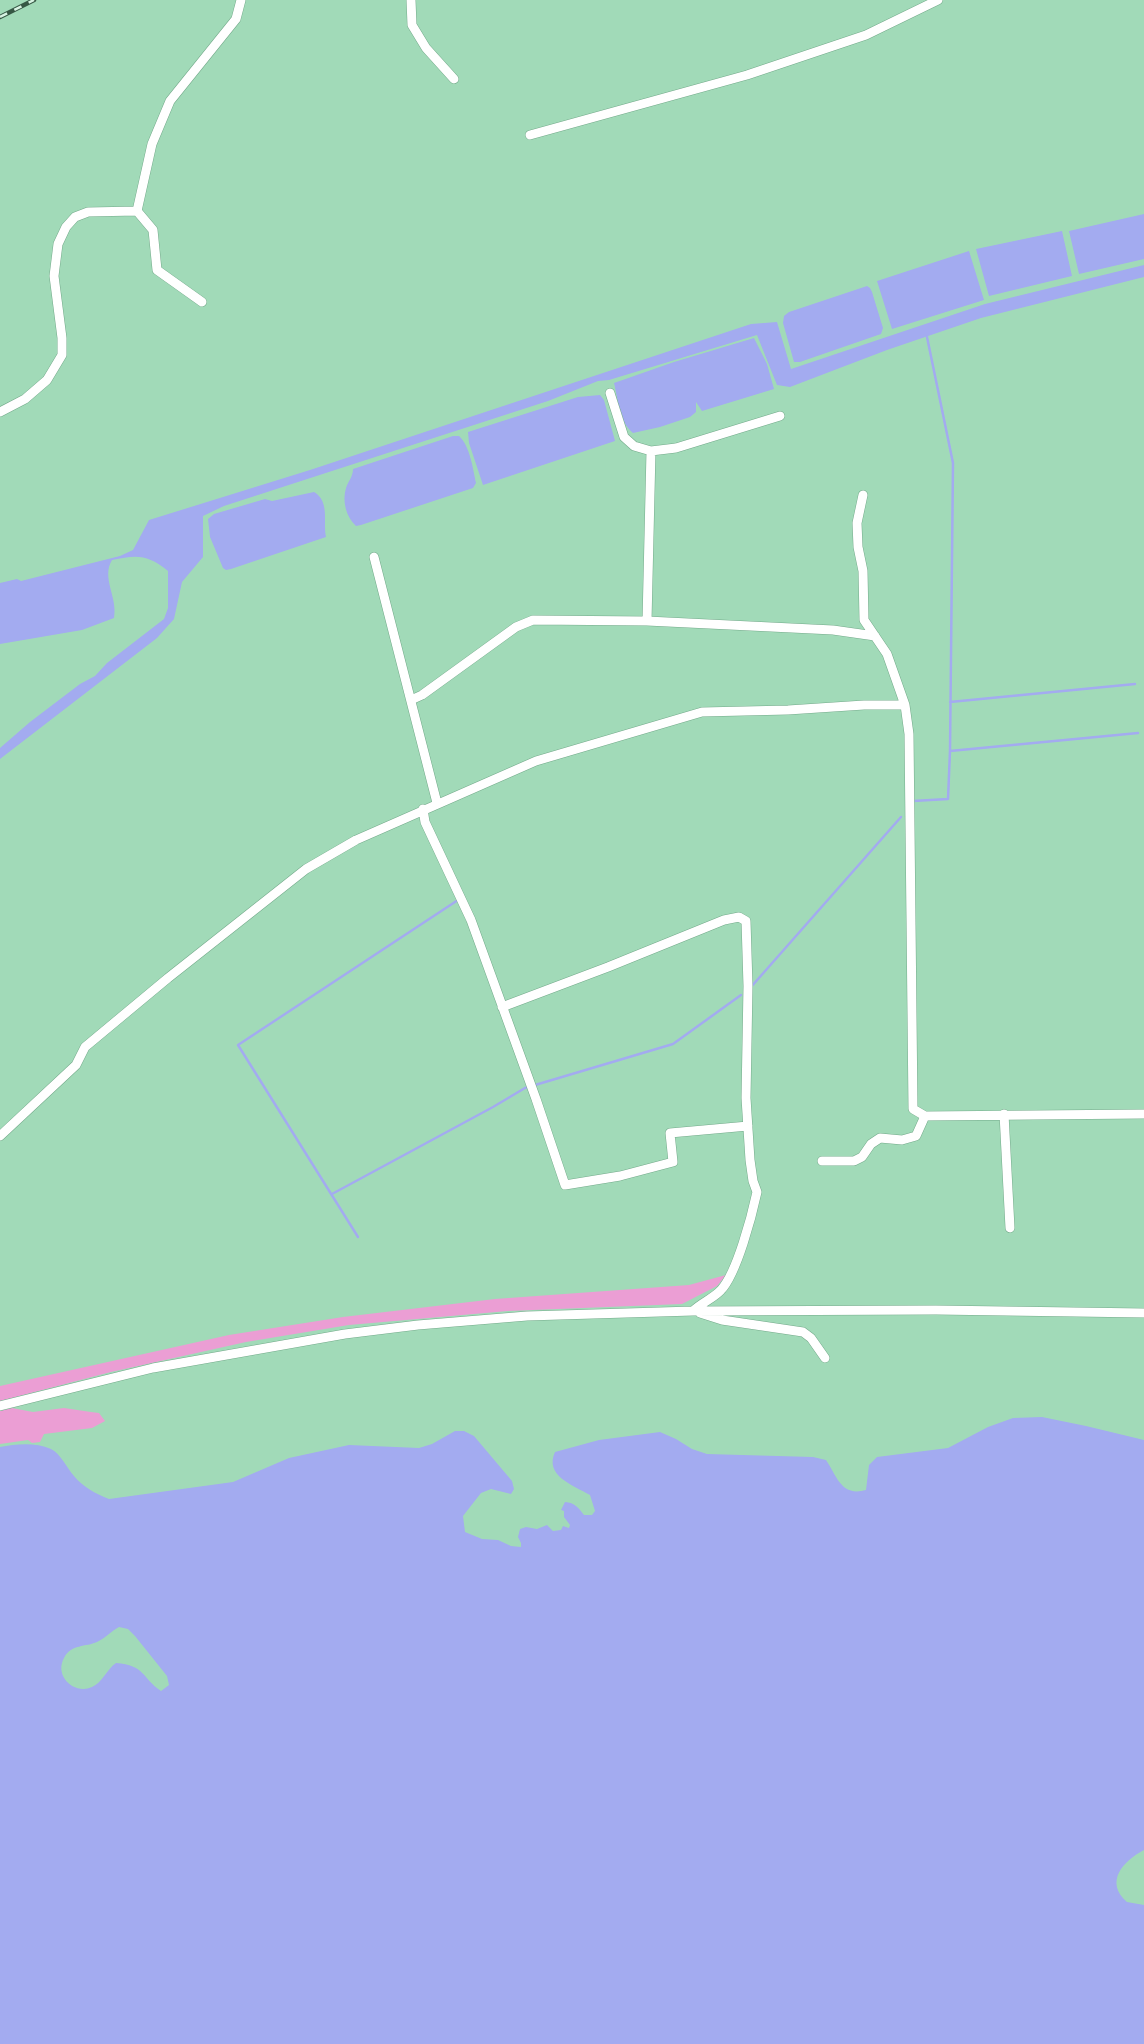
<!DOCTYPE html>
<style>
body{margin:0}
canvas{display:block;background:#a1dab8}
</style>
<canvas width="1144" height="2044"></canvas>
<script>
const ctx = document.querySelector('canvas').getContext('2d');
ctx.lineJoin = 'round';
function paint(path, color) {
  ctx.fillStyle = color;
  ctx.fill(path, 'evenodd');
}
function strokePath(path, color, width, dash) {
  ctx.strokeStyle = color;
  ctx.lineWidth = width;
  ctx.lineCap = dash ? 'butt' : 'round';
  ctx.setLineDash(dash || []);
  ctx.stroke(path);
}
paint(new Path2D(`
 M 726,1275 L 717,1286 L 682,1304 L 508,1311 L 349,1325 L 246,1342 L 111,1372 L 0,1401 L 0,1386 L 229,1335 L 343,1317 L 495,1299 L 689,1285 Z
 M 12,1408 L 33,1412 L 64,1408 L 91,1412 L 99,1413 L 105,1421 L 92,1428 L 44,1434 L 40,1442 L 32,1443 L 28,1440 L 0,1444 L 0,1411 Z`), '#eb9ed4');
paint(new Path2D(`
 M 1144,214 L 1144,259 L 1079,274 L 1069,231 Z
 M 1062,231 L 1072,276 L 989,296 L 976,249 Z
 M 969,251 L 984,300 L 892,329 L 877,281 Z
 M 1144,265 L 1144,277 L 981,318 L 887,350 L 790,387 L 777,385 L 757,335 L 609,380 L 598,381 L 548,401 L 224,506 L 203,516 L 203,557 L 182,582 L 174,619 L 157,638 L 0,759 L 0,748 L 30,722 L 80,684 L 95,676 L 107,663 L 164,619 L 168,608 L 168,571 C 147,554 137,555 112,560 C 101,578 118,597 114,618 L 82,630 L 0,644 L 0,583 L 17,579 L 21,581 L 120,556 L 133,550 L 149,520 L 310,470 L 751,324 L 777,322 L 791,369 L 985,304 Z
 M 867,286 L 870,288 L 872,292 L 883,328 L 881,334 L 800,362 L 794,362 L 783,323 L 784,316 L 789,312 Z
 M 754,338 L 767,364 L 774,389 L 702,411 L 696,402 L 696,412 L 690,417 L 660,427 L 633,433 C 619,422 618,399 614,383 L 674,362 Z
 M 600,395 L 604,400 L 615,441 L 483,485 L 469,443 L 468,432 L 578,397 Z
 M 453,436 L 459,436 C 470,446 473,469 476,483 L 473,488 L 361,525 L 356,526 C 346,517 342,501 346,488 C 348,481 353,477 353,469 Z
 M 314,492 C 330,501 323,522 326,537 L 231,569 L 226,570 L 223,568 L 210,537 L 208,519 L 214,514 L 265,499 L 272,501 Z
 M 1042,1417 L 1086,1426 L 1144,1440 L 1144,1850 C 1123,1861 1104,1882 1127,1902 L 1144,1905 L 1144,2044 L 0,2044 L 0,1447 C 16,1444 35,1442 51,1449 C 60,1453 67,1468 74,1476 C 83,1487 96,1494 109,1499 L 233,1482 L 289,1458 L 349,1445 L 419,1448 L 432,1444 L 455,1431 L 464,1431 L 474,1436 L 512,1481 L 514,1489 L 511,1494 L 491,1489 L 481,1493 L 463,1516 L 465,1532 L 482,1539 L 498,1540 L 511,1546 L 521,1547 L 521,1543 L 518,1537 L 520,1529 L 526,1527 L 537,1529 L 547,1525 L 553,1531 L 561,1530 L 563,1526 L 569,1528 L 570,1525 L 564,1517 L 564,1511 L 561,1510 L 565,1502 C 575,1503 578,1507 584,1515 L 592,1515 L 595,1511 L 590,1495 C 573,1485 544,1476 555,1452 L 599,1440 L 660,1432 L 676,1439 L 692,1449 L 707,1454 L 813,1457 L 826,1460 C 837,1476 841,1497 866,1490 L 869,1465 L 877,1457 L 948,1448 L 988,1427 L 1013,1418 ZM 119,1627 L 128,1629 L 135,1636 L 167,1676 L 169,1685 L 161,1691 C 142,1678 145,1665 116,1663 C 107,1669 102,1683 92,1687 C 74,1695 54,1676 64,1658 C 71,1644 86,1647 97,1642 C 106,1638 111,1631 119,1627 Z`), '#a3abf0');
strokePath(new Path2D(`
 M 950,702 L 1135,684
 M 950,751 L 1138,733
 M 913,801 L 948,799 L 950,751 L 953,463 L 927,337
 M 751,987 L 901,817
 M 332,1194 L 493,1107 L 525,1088 L 673,1044 L 741,995
 M 358,1237 L 238,1045 L 458,900`), '#a3abf0', 2.5);
const minor = new Path2D(`
 M 411,0 L 412,25 L 426,48 L 454,79
 M 530,135 L 747,75 L 866,35 L 938,0
 M 137,211 L 153,230 L 157,270 L 202,302
 M 610,393 L 624,437 L 634,446 L 651,451 L 676,448 L 780,416
 M 0,412 L 25,399 L 47,380 L 62,355 L 62,338 L 54,276 L 58,244 L 66,227 L 75,217 L 88,212 L 137,211 L 152,144 L 170,101 L 236,19 L 241,0
 M 863,495 L 857,523 L 858,547 L 863,571 L 864,620 L 887,654 L 905,705 L 909,734 L 913,1109 L 925,1116 L 1144,1114
 M 374,557 L 437,803
 M 647,621 L 651,451
 M 411,700 L 422,695 L 516,627 L 533,620 L 647,621 L 833,630 L 875,636
 M 423,809 L 425,822 L 471,920 L 536,1099 L 565,1185 L 620,1176 L 673,1162 L 670,1133 L 748,1126
 M 502,1007 L 608,967 L 724,920 L 739,917 L 746,921 L 748,986 L 746,1098 L 750,1160 L 753,1181 L 757,1192 C 752,1215 737,1273 721,1290 C 714,1298 701,1303 693,1311
 M 1004,1114 L 1010,1228
 M 0,1136 L 76,1065 L 85,1047 L 168,978 L 306,869 L 356,840 L 536,761 L 702,712 L 788,710 L 864,705 L 905,705
 M 822,1161 L 854,1161 L 862,1157 L 871,1144 L 880,1138 L 902,1140 L 916,1136 L 925,1116
 M 700,1313 L 722,1320 L 803,1332 L 811,1338 L 825,1358
 M 0,1406 L 153,1368 L 345,1334 L 418,1325 L 527,1316 L 693,1311 L 936,1310 L 1144,1313`);
strokePath(minor, '#73aa8a', 10);
strokePath(minor, '#fff', 9);
const rail = new Path2D(`
 M 0,17 L 34,0`);
strokePath(rail, '#365744', 4.5);
strokePath(rail, '#d7f3e2', 2.5, [8]);
</script>
